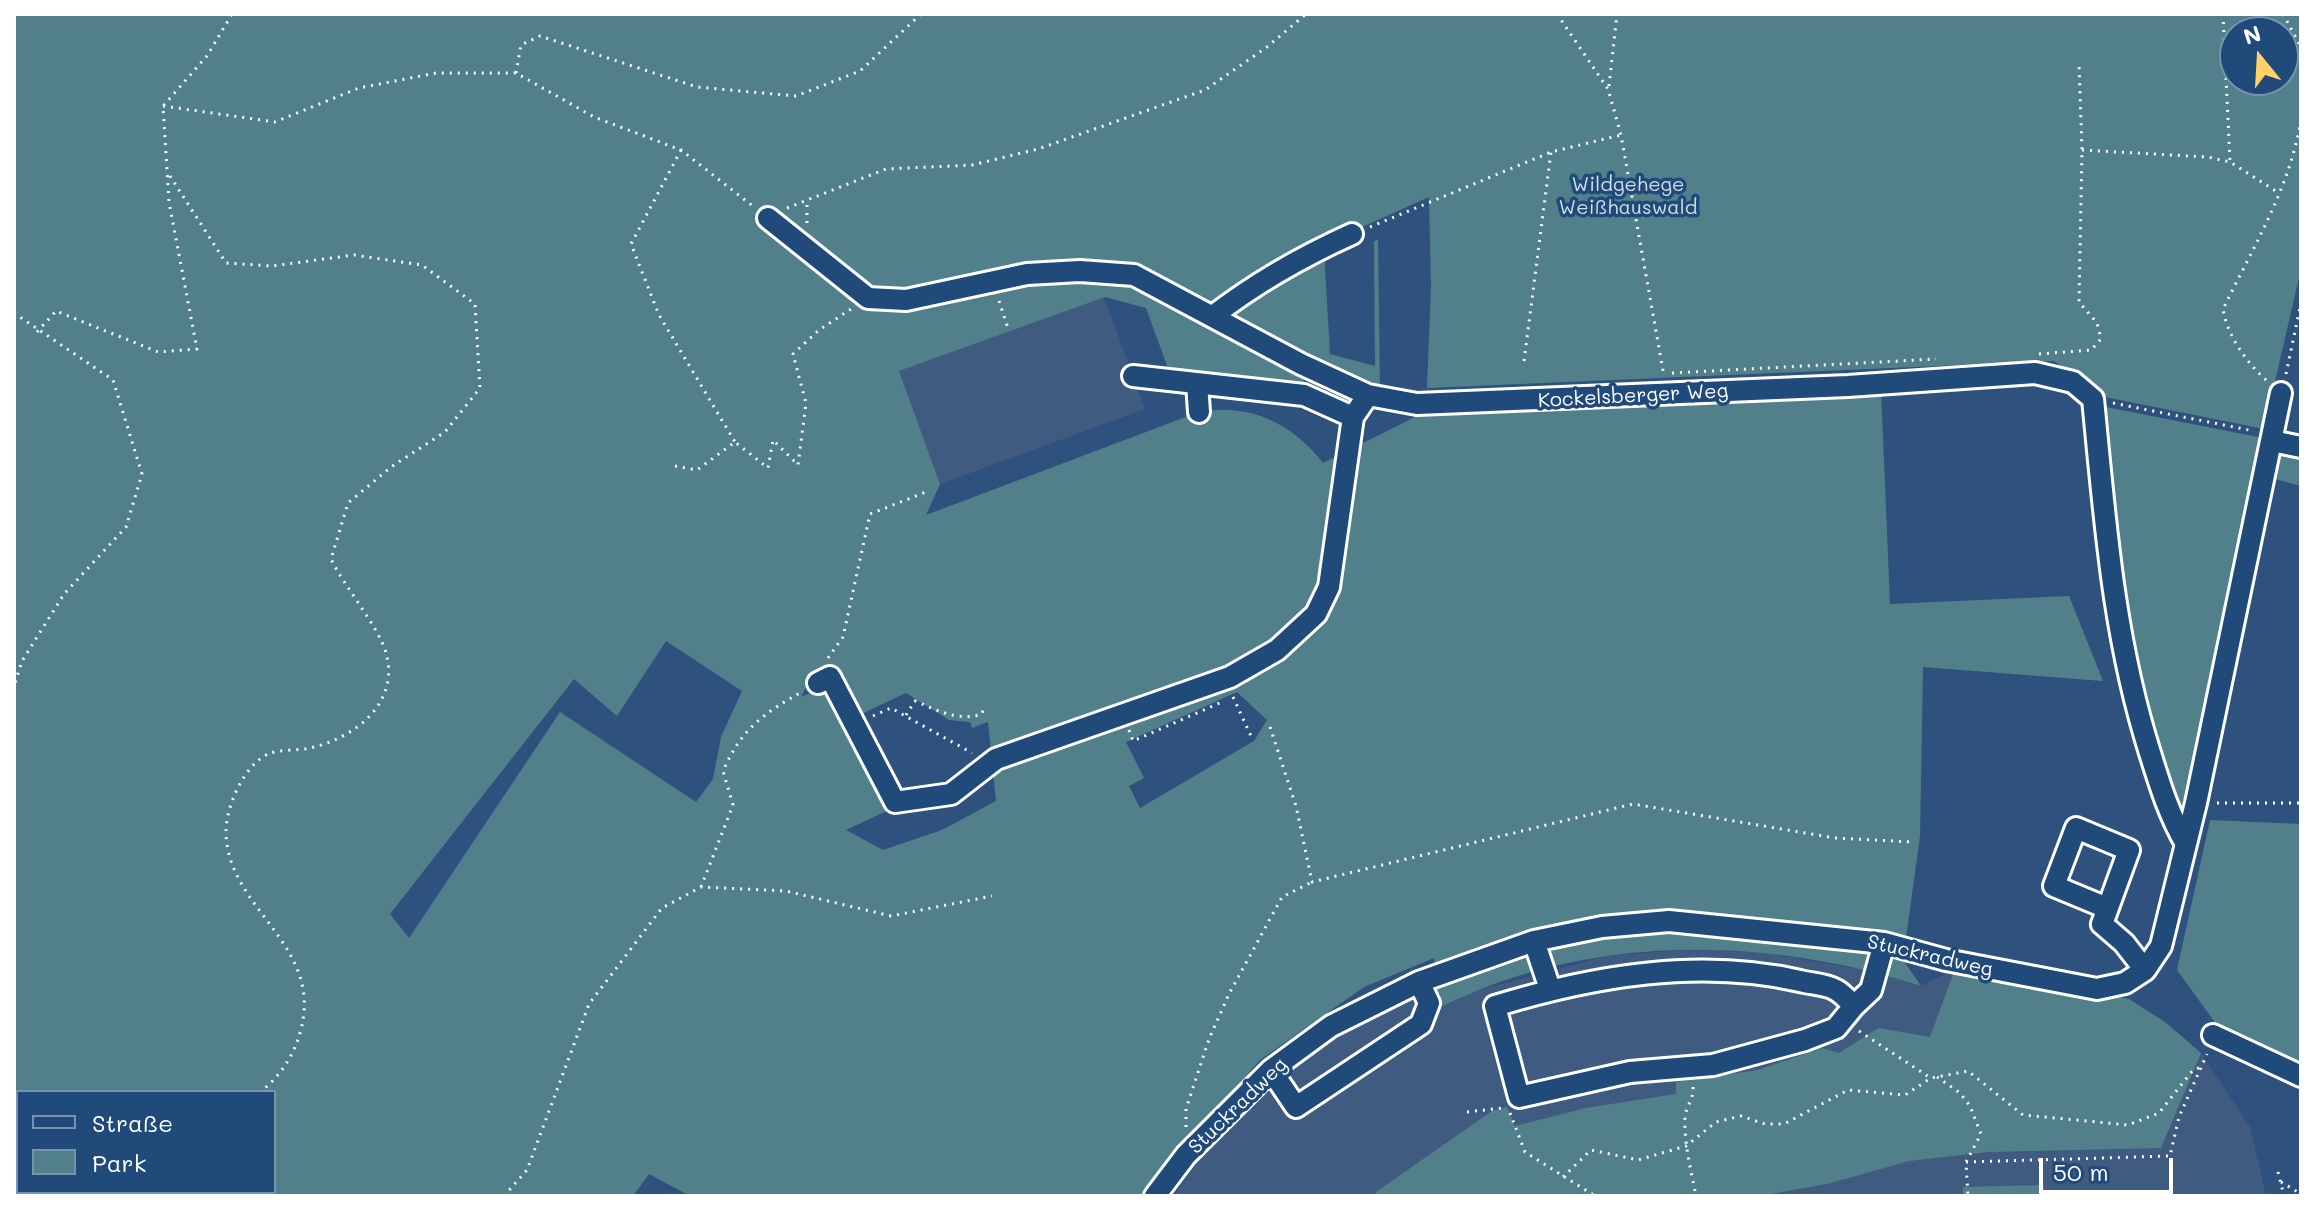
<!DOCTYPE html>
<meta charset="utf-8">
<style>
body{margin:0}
#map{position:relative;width:2315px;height:1210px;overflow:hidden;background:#2e527d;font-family:Mali,sans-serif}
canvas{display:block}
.frame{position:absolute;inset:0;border:16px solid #fff;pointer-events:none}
.legend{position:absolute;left:16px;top:1090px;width:260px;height:104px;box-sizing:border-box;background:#1f4a7a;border:2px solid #7992af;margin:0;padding:10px 14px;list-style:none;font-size:24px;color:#fff}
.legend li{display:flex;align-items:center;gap:16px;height:40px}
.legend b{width:40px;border:2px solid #7992af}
.north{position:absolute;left:2219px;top:16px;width:80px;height:80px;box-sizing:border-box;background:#1f4a7a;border:2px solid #7992af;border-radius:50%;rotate:342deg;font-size:22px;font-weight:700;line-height:32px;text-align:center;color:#fff}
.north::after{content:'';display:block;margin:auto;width:28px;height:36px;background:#ffd166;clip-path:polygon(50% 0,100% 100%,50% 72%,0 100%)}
.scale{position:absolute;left:2039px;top:1158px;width:134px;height:36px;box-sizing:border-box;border:4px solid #fff;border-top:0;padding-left:10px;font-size:24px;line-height:28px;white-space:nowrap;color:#fff;-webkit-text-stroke:6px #1f4a7a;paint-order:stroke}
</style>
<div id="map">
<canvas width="2315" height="1210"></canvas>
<div class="frame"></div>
<ul class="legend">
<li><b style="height:10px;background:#1f4a7a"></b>Straße</li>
<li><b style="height:22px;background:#52808a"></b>Park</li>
</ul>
<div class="north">N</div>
<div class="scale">50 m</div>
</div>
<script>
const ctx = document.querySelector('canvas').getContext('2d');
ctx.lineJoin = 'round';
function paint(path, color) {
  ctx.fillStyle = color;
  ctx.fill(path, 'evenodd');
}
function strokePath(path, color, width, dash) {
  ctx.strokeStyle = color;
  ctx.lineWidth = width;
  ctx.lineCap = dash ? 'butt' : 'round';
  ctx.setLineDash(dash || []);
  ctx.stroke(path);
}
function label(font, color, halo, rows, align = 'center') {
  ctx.font = font + ' Mali,sans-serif';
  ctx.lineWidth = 7;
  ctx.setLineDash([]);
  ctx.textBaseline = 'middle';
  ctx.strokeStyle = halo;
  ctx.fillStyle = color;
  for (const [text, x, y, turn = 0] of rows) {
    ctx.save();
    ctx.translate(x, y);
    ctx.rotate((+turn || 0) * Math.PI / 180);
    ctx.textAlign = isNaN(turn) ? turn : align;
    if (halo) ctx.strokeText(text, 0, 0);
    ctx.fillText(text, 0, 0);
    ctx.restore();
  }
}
paint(new Path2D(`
 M 1104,297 L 1145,409 L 940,484 L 899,371 Z
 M 1696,949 L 1763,952 L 1875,972 L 1921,986 L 1955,969 L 2129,999 L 2165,1022 L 2201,1053 L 2250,1127 L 2266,1196 L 1174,1196 L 1194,1165 L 1266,1093 L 1336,1032 L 1435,983 L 1442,1007 L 1472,992 L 1607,956 Z`), '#3f5c80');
paint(new Path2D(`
 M 14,14 L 2301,14 L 2301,269 L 2264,429 L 2105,397 L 2054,361 L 1427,388 L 1431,286 L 1429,197 L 1270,268 L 1215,304 L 1302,369 L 1305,389 L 1169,371 L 1146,308 L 1105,297 L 899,371 L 940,484 L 926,515 L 1199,412 C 1249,403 1292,423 1323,463 L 1417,416 L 1881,390 L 1890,604 L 2069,596 L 2103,681 L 1923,667 L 1920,836 L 1903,960 L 1921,986 C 1766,936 1589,933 1441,1007 L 1435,983 L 1434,958 L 1364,987 L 1260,1060 L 1142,1196 L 690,1196 L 649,1174 L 633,1196 L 14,1196 ZM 2235,32 L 2283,32 L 2283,80 L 2235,80 ZM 666,641 L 742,691 L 721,737 L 713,779 L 696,802 L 560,712 L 409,938 L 390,914 L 574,679 L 617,716 ZM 833,667 L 859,715 L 906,693 L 949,720 L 970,722 L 972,728 L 988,722 L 996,801 L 942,830 L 883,850 L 846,830 L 893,808 L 828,685 L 801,697 L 810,679 ZM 1237,692 L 1267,720 L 1254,741 L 1140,808 L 1129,786 L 1144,778 L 1126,742 ZM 18,1092 L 274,1092 L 274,1192 L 18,1192 Z
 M 1378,240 L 1380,390 L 1230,322 L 1227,311 L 1324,251 L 1330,354 L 1375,366 L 1374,241 Z
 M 2106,407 L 2263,438 L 2180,820 L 2144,703 L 2121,592 Z
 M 2281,454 L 2301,458 L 2301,486 L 2275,479 Z
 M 2210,820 L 2301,824 L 2301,1063 L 2261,1049 L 2219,1028 L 2177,970 Z
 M 1955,969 L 2129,999 L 2165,1022 L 2201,1053 L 2161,1148 L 1988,1152 L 1909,1161 L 1827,1184 L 1759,1196 L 1376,1196 L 1376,1192 L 1492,1111 L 1507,1107 L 1515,1126 L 1586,1108 L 1676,1094 L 1676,1082 L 1758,1070 L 1822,1048 L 1839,1053 L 1879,1028 L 1930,1037 Z
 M 2044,1185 L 2044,1196 L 1963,1196 L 1963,1187 Z`), '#52808a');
const minor = new Path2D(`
 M 768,218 L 868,298 L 906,300 L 1027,274 L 1080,271 L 1134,275 L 1301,364 L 1368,395 L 1417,404 L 1848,386 L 2035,373 L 2073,382 L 2093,399 C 2105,520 2113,636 2150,753 C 2160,785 2169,815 2186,844
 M 1213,316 C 1257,282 1301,257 1352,234
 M 1133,376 L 1304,395 L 1353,417
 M 1197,383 L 1199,412
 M 2272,441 L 2301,447
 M 818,683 L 830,677 L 895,802 L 951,794 L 996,759 L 1230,677 L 1277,650 L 1316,614 L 1329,587 L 1353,417 L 1368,395
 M 2107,908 L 2054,886 L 2076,828 L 2129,850 L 2102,924 L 2124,943 L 2145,970
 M 1534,941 L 1550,989
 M 1854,1006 L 1836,1028 L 1805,1040 L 1713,1065 L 1630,1072 L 1519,1097 L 1495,1006 C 1593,976 1699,958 1800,981 C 1811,984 1826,984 1836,990 C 1842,993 1849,1001 1854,1006 L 1871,990 L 1884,943
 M 2213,1035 L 2301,1076
 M 1271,1070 L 1296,1107 L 1421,1024 L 1429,1003 L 1419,982
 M 1155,1196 L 1186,1155 L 1271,1070 L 1331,1026 L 1419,982 L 1534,941 L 1602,927 L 1669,921 L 1884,943 L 1946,960 L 2097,989 L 2125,983 L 2145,970 L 2161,946 L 2196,803 L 2281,393`);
strokePath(minor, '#fff', 26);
strokePath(new Path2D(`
 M 1557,14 L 1608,89 L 1621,135 L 1664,376
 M 2223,14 L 2230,162
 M 2283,14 L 2301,47
 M 516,73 L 521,45 L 540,36 L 697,87 L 796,96 L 860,71 L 921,14
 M 1609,86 L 1617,14
 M 163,106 L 275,122 L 359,88 L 436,73 L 516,73 L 594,117 L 681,150 L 754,207
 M 681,150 L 631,244 L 659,315 L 735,442
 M 2082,150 L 2208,157 L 2230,162 L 2279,193
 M 170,176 L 226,263 L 272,266 L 354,255 L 422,265 L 475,304 L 480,388 L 445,432 L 391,467 L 348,503 L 331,559 C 344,586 380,629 386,653 C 400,703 355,738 310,748 C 297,751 279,749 268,754 C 244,765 226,807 226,831 C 226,910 326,944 300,1033 C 294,1055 279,1078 260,1092
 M 787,208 L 886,169 L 972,165 L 1038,149 L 1205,90 L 1267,47 L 1306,14
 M 807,223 L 807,199
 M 1370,227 L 1551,152 L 1621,135
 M 999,301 L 1009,331
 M 14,313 L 113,380 L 142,474 L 126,527 L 64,594 L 22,661 L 14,686
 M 37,332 L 56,311 L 158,352 L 197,349 L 169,202 L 163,106 L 207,56 L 232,14
 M 2039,354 L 2091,350 L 2101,339 L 2097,323 L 2079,302 L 2082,150 L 2079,64
 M 1524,361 L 1551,152
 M 1672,373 L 1936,359
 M 2286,374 L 2301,303
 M 2266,380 C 2246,362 2227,335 2223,309 C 2253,248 2290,187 2301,120
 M 2113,403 L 2254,431
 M 675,466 L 697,470 L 735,442 L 768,468 L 773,440 L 798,465 L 806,403 L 793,354 L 819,330 L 851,309
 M 828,658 L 843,637 L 870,514 L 926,492
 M 1233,697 L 1251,736
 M 906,715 L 915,701 C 937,710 958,722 982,714 L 983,710
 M 873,716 L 891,708 L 972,753
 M 1270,727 L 1296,806 L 1312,882 L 1633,804 L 1835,838 L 1913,842
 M 1129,730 L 1133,741 L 1222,702
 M 2217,803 L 2301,803
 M 701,887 L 733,805 L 723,771 C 742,728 763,714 803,691
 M 1859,1031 L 1929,1077
 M 1937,1077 L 1960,1093 L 1970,1106 L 1981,1134 L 1966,1162 L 1968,1196
 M 1693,1087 C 1694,1099 1686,1106 1685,1117 C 1684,1144 1691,1170 1696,1196
 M 1467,1112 L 1502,1108
 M 1510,1113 L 1525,1152 L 1595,1196
 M 1186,1127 L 1186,1109 L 1209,1039 L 1229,994 L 1282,897 L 1312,882
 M 1966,1162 L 2170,1156 L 2179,1117 L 2207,1054
 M 2278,1172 L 2284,1196
 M 1563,1177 L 1591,1150 L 1638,1160 L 1686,1146 L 1716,1122 L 1741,1116 L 1765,1124 L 1784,1124 L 1848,1090 L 1905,1095 L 1931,1078 L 1968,1071 L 2023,1115 L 2128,1125 L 2159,1113 L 2193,1070 L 2201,1067
 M 2281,1182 L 2301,1194
 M 83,1196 L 84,1192
 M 504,1196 L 527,1170 L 589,1004 L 662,908 L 701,887 L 786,891 L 891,916 L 992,896`), '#fff', 3, [2, 6]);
strokePath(minor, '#1f4a7a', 20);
label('20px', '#d4dfe2', '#1f4a7a', [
 ["Wildgehege",1628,185],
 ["Weißhauswald",1628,208]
]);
label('20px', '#fff', '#1f4a7a', [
 ["Kockelsberger Weg",1633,396,-3],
 ["Stuckradweg",1930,956,13],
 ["Stuckradweg",1238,1106,-44]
]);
</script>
